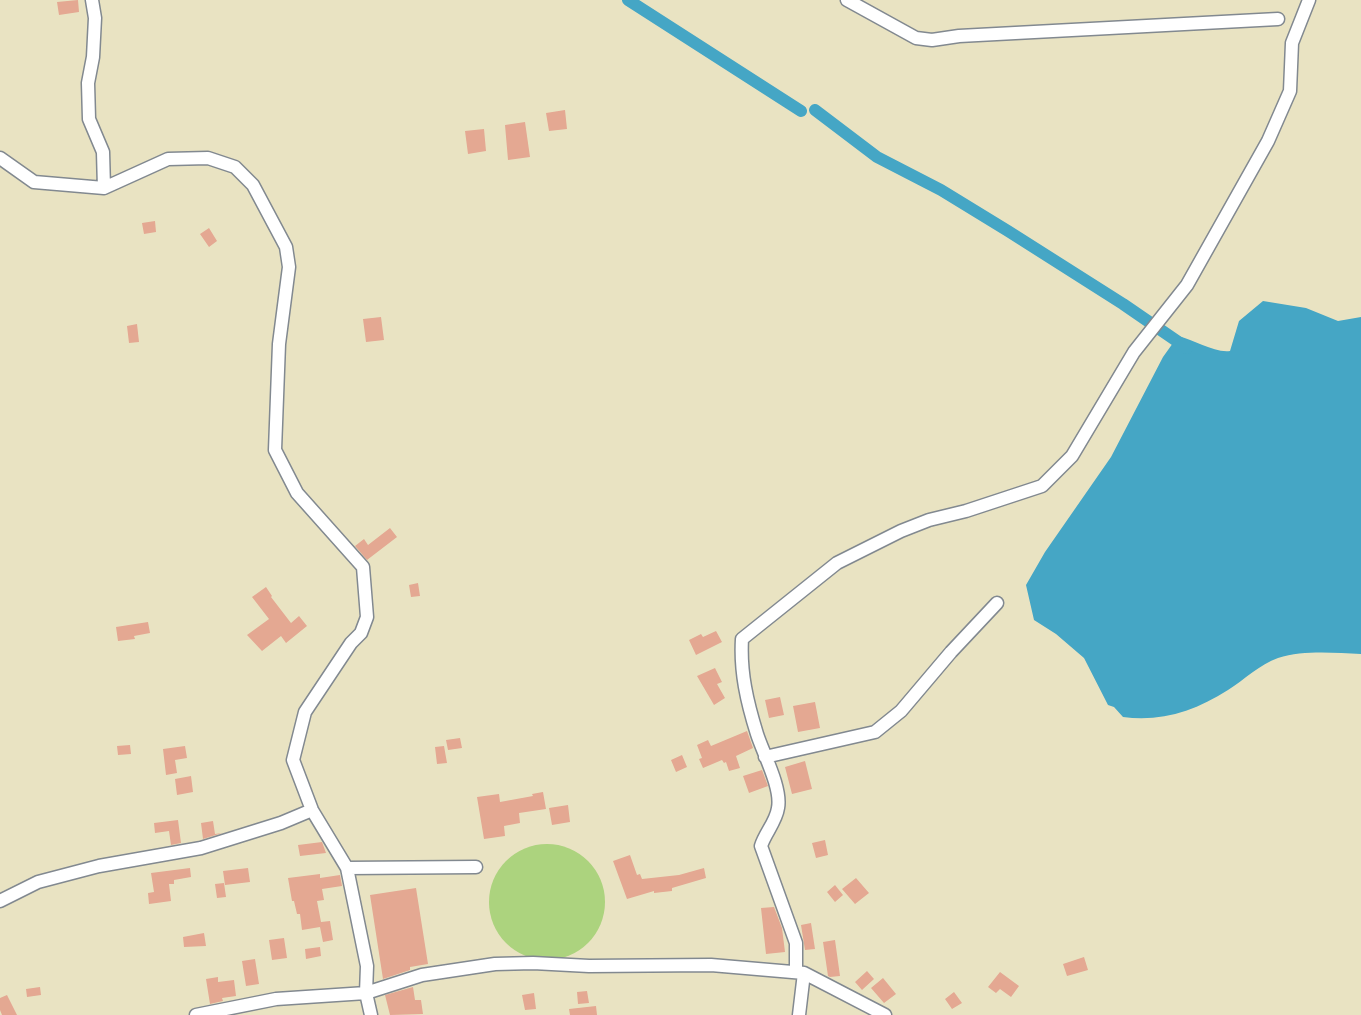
<!DOCTYPE html>
<style>
body{margin:0}
canvas{display:block;background:#e9e3c2}
</style>
<canvas width="1361" height="1015"></canvas>
<script>
const ctx = document.querySelector('canvas').getContext('2d');
ctx.lineJoin = 'round';
function paint(path, color) {
  ctx.fillStyle = color;
  ctx.fill(path, 'evenodd');
}
function strokePath(path, color, width, dash) {
  ctx.strokeStyle = color;
  ctx.lineWidth = width;
  ctx.lineCap = dash ? 'butt' : 'round';
  ctx.setLineDash(dash || []);
  ctx.stroke(path);
}
paint(new Path2D(`
 M489 902a58 58 0 1 1 116 0a58 58 0 1 1-116 0Z`), '#acd37e');
paint(new Path2D(`
 M 1263,301 L 1306,308 L 1338,321 L 1361,317 L 1361,654 C 1334,653 1304,650 1278,658 C 1260,664 1244,680 1228,690 C 1195,711 1162,722 1123,717 L 1114,707 L 1108,705 L 1084,658 L 1056,634 L 1034,620 L 1026,585 L 1045,552 L 1111,457 L 1163,357 L 1178,336 C 1195,340 1214,353 1230,351 L 1239,321 Z`), '#45a6c5');
strokePath(new Path2D(`
 M 628,0 L 801,111
 M 815,110 L 877,157 L 941,190 L 1008,231 L 1123,304 L 1187,348`), '#45a6c5', 12);
paint(new Path2D(`
 M 78,0 L 79,12 L 59,15 L 57,2 Z
 M 565,110 L 567,129 L 549,131 L 546,113 Z
 M 525,122 L 530,157 L 508,160 L 505,125 Z
 M 484,129 L 486,151 L 468,154 L 465,131 Z
 M 155,221 L 156,232 L 144,234 L 142,223 Z
 M 209,228 L 217,241 L 209,247 L 200,234 Z
 M 381,317 L 384,340 L 366,342 L 363,319 Z
 M 137,324 L 139,342 L 129,343 L 127,326 Z
 M 390,528 L 397,537 L 367,560 L 355,546 L 364,539 L 368,545 Z
 M 418,583 L 420,596 L 411,597 L 409,585 Z
 M 266,587 L 272,596 L 271,597 L 291,623 L 299,616 L 307,626 L 286,643 L 281,636 L 262,651 L 247,635 L 269,619 L 252,597 Z
 M 148,622 L 150,633 L 134,636 L 135,639 L 118,641 L 116,627 Z
 M 716,631 L 722,642 L 696,655 L 689,640 L 701,634 L 703,637 Z
 M 715,668 L 722,682 L 717,684 L 725,698 L 714,705 L 697,676 Z
 M 780,697 L 784,715 L 769,718 L 765,700 Z
 M 815,702 L 820,728 L 798,732 L 793,706 Z
 M 747,731 L 753,748 L 736,756 L 740,768 L 729,771 L 726,762 L 724,763 L 722,760 L 703,768 L 699,759 L 702,758 L 697,745 L 708,740 L 711,746 Z
 M 460,738 L 462,748 L 448,750 L 446,740 Z
 M 130,745 L 131,754 L 118,755 L 117,746 Z
 M 185,746 L 187,758 L 175,760 L 177,773 L 166,775 L 163,749 Z
 M 444,746 L 447,763 L 437,764 L 435,747 Z
 M 682,755 L 687,767 L 676,772 L 671,760 Z
 M 805,761 L 812,789 L 792,794 L 785,767 Z
 M 762,770 L 768,786 L 749,793 L 743,776 Z
 M 191,776 L 193,792 L 177,795 L 175,779 Z
 M 543,792 L 546,809 L 519,813 L 520,823 L 504,826 L 505,836 L 484,839 L 477,797 L 499,794 L 500,802 L 533,796 L 532,794 Z
 M 568,805 L 570,822 L 552,825 L 549,808 Z
 M 178,820 L 181,843 L 171,845 L 169,831 L 155,833 L 154,823 Z
 M 213,821 L 215,834 L 222,833 L 203,839 L 201,823 Z
 M 825,840 L 828,855 L 816,858 L 812,843 Z
 M 322,842 L 326,853 L 300,856 L 298,845 Z
 M 630,855 L 637,875 L 640,874 L 642,879 L 679,875 L 704,868 L 706,878 L 672,888 L 672,891 L 654,893 L 654,891 L 627,899 L 613,861 Z
 M 190,868 L 191,877 L 174,880 L 174,884 L 169,884 L 171,901 L 149,904 L 148,893 L 154,892 L 151,873 Z
 M 248,868 L 250,882 L 225,885 L 223,871 Z
 M 320,874 L 320,878 L 340,875 L 342,886 L 322,889 L 324,900 L 317,901 L 321,922 L 330,921 L 333,940 L 323,942 L 320,927 L 302,930 L 300,914 L 297,914 L 294,901 L 292,901 L 288,878 Z
 M 856,878 L 869,893 L 855,904 L 842,889 Z
 M 224,883 L 226,897 L 217,898 L 215,884 Z
 M 835,885 L 843,895 L 835,902 L 827,892 Z
 M 416,888 L 428,964 L 410,967 L 410,970 L 383,979 L 370,895 Z
 M 774,907 L 782,928 L 785,952 L 766,954 L 761,908 Z
 M 811,923 L 815,949 L 805,950 L 801,925 Z
 M 204,933 L 206,946 L 184,947 L 183,937 Z
 M 284,938 L 287,958 L 272,960 L 269,940 Z
 M 835,940 L 840,976 L 830,977 L 828,976 L 823,942 Z
 M 320,947 L 321,956 L 306,959 L 305,949 Z
 M 1084,957 L 1088,970 L 1067,976 L 1063,964 Z
 M 255,959 L 259,984 L 246,986 L 242,961 Z
 M 867,971 L 874,979 L 862,990 L 855,982 Z
 M 1000,972 L 1019,986 L 1011,997 L 1000,989 L 996,993 L 988,987 Z
 M 218,977 L 218,982 L 234,980 L 236,996 L 222,998 L 223,1001 L 210,1004 L 206,979 Z
 M 883,978 L 896,994 L 884,1003 L 871,988 Z
 M 40,987 L 41,995 L 27,997 L 26,989 Z
 M 413,987 L 415,1000 L 421,1000 L 423,1014 L 390,1015 L 385,995 Z
 M 587,991 L 589,1003 L 578,1004 L 577,992 Z
 M 954,992 L 962,1003 L 952,1009 L 945,999 Z
 M 534,993 L 536,1009 L 525,1010 L 522,995 Z
 M 7,995 L 17,1015 L 2,1015 L 0,1010 L 0,998 Z
 M 596,1006 L 597,1015 L 570,1015 L 569,1009 Z`), '#e4a892');
const street = new Path2D(`
 M 92,0 L 95,18 L 93,57 L 88,83 L 89,119 L 103,152 L 104,188 L 168,159 L 208,158 L 235,167 L 253,185 L 286,247 L 289,267 L 279,344 L 275,450 L 297,493 L 363,567 L 367,617 L 361,633 L 351,643 L 305,712 L 293,760 L 312,810 L 347,868 L 367,966 L 366,993 L 276,999 L 196,1015
 M 847,0 L 916,38 L 932,40 L 959,36 L 1278,19
 M 0,158 L 34,182 L 104,188
 M 765,757 L 875,732 L 901,711 L 951,652 L 997,603
 M 347,868 L 476,867
 M 0,901 L 38,882 L 99,866 L 201,848 L 281,823 L 312,810
 M 371,1015 L 366,993 L 422,975 L 495,964 L 533,963 L 589,966 L 711,965 L 804,973 L 885,1015
 M 799,1015 L 804,973 L 796,972 L 796,943 L 761,846 C 765,833 776,822 778,808 C 782,788 763,753 757,734 C 747,702 740,672 742,639 L 837,563 L 901,531 L 929,520 L 966,511 L 1042,486 L 1072,456 L 1134,352 L 1187,285 L 1268,141 L 1290,91 L 1292,43 L 1309,0`);
strokePath(street, '#828990', 15);
strokePath(street, '#fff', 12);
</script>
